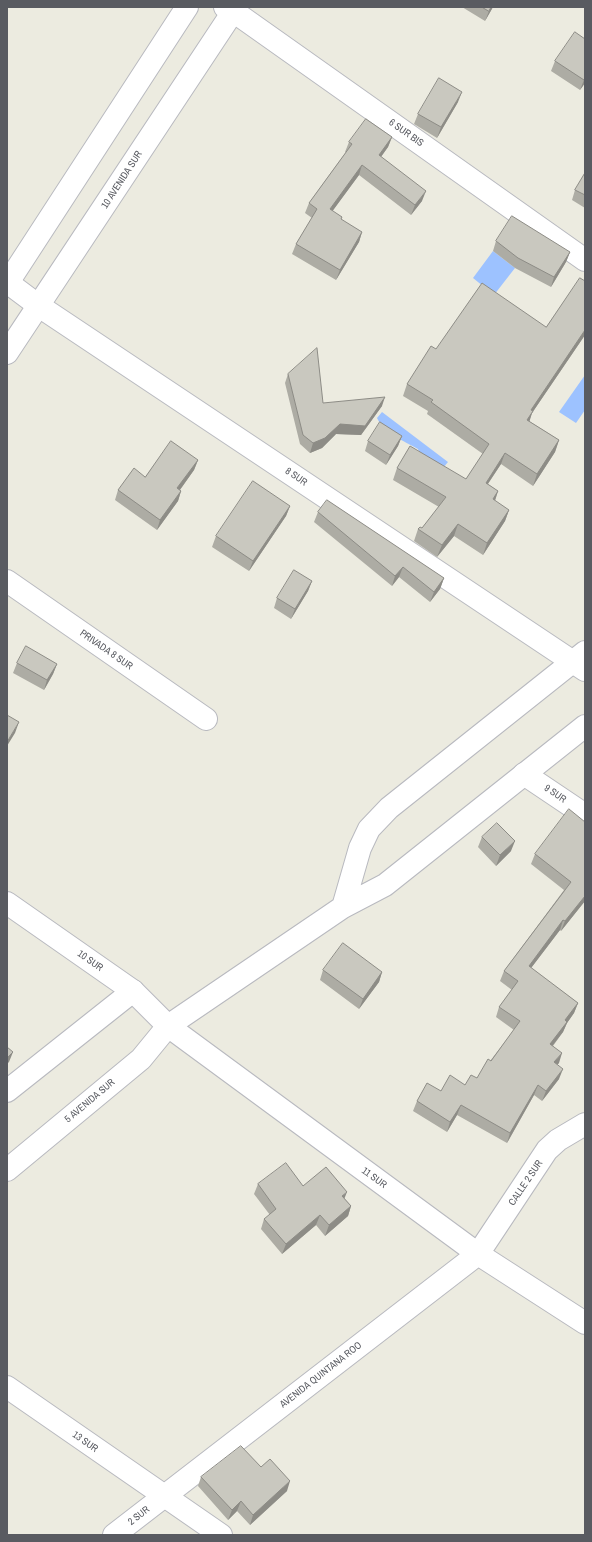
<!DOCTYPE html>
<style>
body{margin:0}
#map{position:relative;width:592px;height:1542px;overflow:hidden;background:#ecebe0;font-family:"Archivo Narrow",sans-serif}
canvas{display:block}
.frame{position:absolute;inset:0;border:8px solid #595b61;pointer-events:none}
</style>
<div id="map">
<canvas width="592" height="1542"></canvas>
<div class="frame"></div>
</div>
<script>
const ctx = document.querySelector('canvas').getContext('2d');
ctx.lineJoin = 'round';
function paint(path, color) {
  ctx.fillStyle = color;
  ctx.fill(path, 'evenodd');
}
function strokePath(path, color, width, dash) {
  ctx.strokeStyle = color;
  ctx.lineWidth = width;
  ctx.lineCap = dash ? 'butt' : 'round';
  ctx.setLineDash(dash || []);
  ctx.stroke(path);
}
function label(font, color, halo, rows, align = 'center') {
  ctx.font = font + ' "Archivo Narrow",sans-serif';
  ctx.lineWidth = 3.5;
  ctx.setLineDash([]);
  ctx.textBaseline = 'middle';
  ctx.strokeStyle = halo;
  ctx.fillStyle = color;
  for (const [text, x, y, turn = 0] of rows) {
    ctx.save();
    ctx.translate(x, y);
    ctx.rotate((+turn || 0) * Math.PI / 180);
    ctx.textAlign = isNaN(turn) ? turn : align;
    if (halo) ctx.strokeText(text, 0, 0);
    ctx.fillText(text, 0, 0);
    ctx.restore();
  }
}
paint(new Path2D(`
 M 493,251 L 515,268 L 494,295 L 473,278 Z
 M 585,375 L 585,410 L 576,423 L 559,412 Z
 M 382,412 L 448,462 L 443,468 L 422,459 L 418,449 C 404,441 384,433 377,418 Z`), '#9dc2ff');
const minor = new Path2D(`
 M 225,7 L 233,11 L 585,260
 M 7,282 L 39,306 L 585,670
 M 7,581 L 206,719
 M 524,774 L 585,815
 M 7,903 L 133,991 L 168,1026 L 478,1254 L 585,1323
 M 114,1535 L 478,1254 L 547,1150 L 558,1140 L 585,1124`);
const tertiary = new Path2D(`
 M 7,284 L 187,7
 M 7,353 L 236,7
 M 343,907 L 360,848 L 369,829 L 389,808 L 585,652
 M 7,1091 L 133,991
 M 7,1170 L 141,1059 L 168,1026 L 343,907 L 385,885 L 585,726
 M 7,1387 L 221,1535`);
strokePath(minor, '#b8b9bf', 24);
strokePath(tertiary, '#b8b9bf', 24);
strokePath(minor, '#fff', 22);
strokePath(tertiary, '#fff', 22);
paint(new Path2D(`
 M 462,7 L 493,7 L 485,21 Z
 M 585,39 L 585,83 L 580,90 L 551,71 L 555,61 Z
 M 458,102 L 437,138 L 414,124 L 418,114 Z
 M 392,137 L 388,147 L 381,157 L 422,201 L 411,215 L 359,175 L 332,211 L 342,217 L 341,220 L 362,232 L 359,242 L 336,280 L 292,254 L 296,244 L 312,218 L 305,213 L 309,203 L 346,152 L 345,152 L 349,142 Z
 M 585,173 L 585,208 L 572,200 L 575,190 Z
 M 496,241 L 570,252 L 566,262 L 551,287 L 515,268 L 493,251 Z
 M 585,281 L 585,335 L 532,413 L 529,421 L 559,440 L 555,452 L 533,486 L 501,464 L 488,484 L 498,491 L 495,501 L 509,510 L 505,521 L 483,555 L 454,536 L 437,557 L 414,541 L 418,529 L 422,528 L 439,507 L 393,480 L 397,468 L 466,479 L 483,454 L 427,414 L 428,411 L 403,396 L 407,384 L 436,349 L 546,327 Z
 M 288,374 L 323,403 L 382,406 L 361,435 L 336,434 L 322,448 L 310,453 L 300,444 L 285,383 Z
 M 402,436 L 398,446 L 386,465 L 365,451 L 368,441 Z
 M 198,460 L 194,470 L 180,490 L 181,491 L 178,501 L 157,530 L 115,500 L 118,490 L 145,477 Z
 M 290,506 L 286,516 L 249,571 L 212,547 L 216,536 Z
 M 318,512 L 444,578 L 440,589 L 430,602 L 399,577 L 392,586 L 314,522 Z
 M 312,581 L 308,591 L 291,619 L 274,608 L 277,598 Z
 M 17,663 L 57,664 L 53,674 L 44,690 L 13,673 Z
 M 585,822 L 585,901 L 561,931 L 560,930 L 531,968 L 578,1003 L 574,1013 L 567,1023 L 563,1032 L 553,1046 L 559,1063 L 557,1064 L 559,1079 L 542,1101 L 534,1095 L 507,1143 L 457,1115 L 447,1132 L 413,1111 L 417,1101 L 441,1091 L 465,1085 L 477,1078 L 514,1030 L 496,1017 L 499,1007 L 512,990 L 500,981 L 504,971 L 564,890 L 531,864 L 535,854 Z
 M 482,837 L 511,851 L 496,866 L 478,847 Z
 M 323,970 L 382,972 L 379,982 L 359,1009 L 320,980 Z
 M 258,1184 L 303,1186 L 345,1199 L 351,1206 L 348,1216 L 325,1236 L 316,1225 L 282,1254 L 261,1229 L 264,1219 L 270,1215 L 254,1194 Z
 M 261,1467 L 287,1491 L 250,1525 L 237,1511 L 228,1520 L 198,1486 L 201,1477 Z`), '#adaca4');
paint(new Path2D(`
 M 491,7 L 493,7 L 485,21 L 489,11 Z
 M 585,78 L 585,83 L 580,90 L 584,80 Z
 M 462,92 L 458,102 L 437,138 L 441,127 Z
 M 392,137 L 388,147 L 375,165 L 379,155 Z
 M 362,165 L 359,175 L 326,220 L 330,209 Z
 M 426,191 L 422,201 L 411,215 L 415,205 Z
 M 362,232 L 359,242 L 336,280 L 340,270 Z
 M 570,252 L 566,262 L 551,287 L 554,277 Z
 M 585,330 L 585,335 L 532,413 L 529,423 L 523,431 L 531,410 Z
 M 385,397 L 382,406 L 361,435 L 336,434 L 322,448 L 310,453 L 313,443 L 340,424 Z
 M 402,436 L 398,446 L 386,465 L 390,455 Z
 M 559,440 L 555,452 L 533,486 L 537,474 Z
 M 505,453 L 501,464 L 481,494 L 486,483 Z
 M 198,460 L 194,470 L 174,498 L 177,488 Z
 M 181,491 L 178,501 L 157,530 L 160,520 Z
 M 498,491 L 494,503 L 493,499 Z
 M 290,506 L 286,516 L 249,571 L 253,561 Z
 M 509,510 L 505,521 L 483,555 L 487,543 Z
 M 458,524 L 454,536 L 437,557 L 442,545 Z
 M 403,567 L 399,577 L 392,586 L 395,576 Z
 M 444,578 L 440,589 L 430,602 L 434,592 Z
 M 312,581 L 308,591 L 291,619 L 295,609 Z
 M 57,664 L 53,674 L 44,690 L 47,680 Z
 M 19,722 L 15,733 L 7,746 L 7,742 Z
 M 515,841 L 511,851 L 496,866 L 500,855 Z
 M 585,896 L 585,901 L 561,931 L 565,921 Z
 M 563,920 L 560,930 L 525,976 L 529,966 Z
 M 382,972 L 379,982 L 359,1009 L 363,999 Z
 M 578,1003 L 574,1013 L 567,1023 L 563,1032 L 546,1054 L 550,1044 L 565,1020 Z
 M 13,1052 L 9,1062 L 7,1064 L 7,1058 Z
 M 562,1053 L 559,1063 L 551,1072 L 554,1062 Z
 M 563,1069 L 559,1079 L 542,1101 L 546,1091 Z
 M 538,1085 L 534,1095 L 507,1143 L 510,1133 Z
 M 461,1105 L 457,1115 L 447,1132 L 450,1122 Z
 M 347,1192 L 343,1202 L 342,1196 Z
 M 351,1206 L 348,1216 L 325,1236 L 329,1225 Z
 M 320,1215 L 316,1225 L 282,1254 L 286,1244 Z
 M 290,1481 L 287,1491 L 250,1525 L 253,1515 Z
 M 241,1501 L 237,1511 L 228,1520 L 232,1510 Z`), '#8d8c86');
const building = new Path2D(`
 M 482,7 L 491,7 L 489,11 Z
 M 575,32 L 585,39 L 585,78 L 584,80 L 555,61 Z
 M 439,78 L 462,92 L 441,127 L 418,114 Z
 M 366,119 L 392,137 L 379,155 L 426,191 L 415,205 L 362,165 L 330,209 L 342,217 L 341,219 L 362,232 L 340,270 L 296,244 L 317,209 L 309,203 L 352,144 L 349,142 Z
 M 585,173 L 585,195 L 575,190 Z
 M 512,216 L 570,252 L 554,277 L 518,258 L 496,241 Z
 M 580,278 L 585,281 L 585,330 L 531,410 L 533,411 L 527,420 L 559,440 L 537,474 L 505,453 L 486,483 L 498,491 L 493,499 L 509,510 L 487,543 L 458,524 L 442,545 L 418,529 L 420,527 L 422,528 L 446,497 L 397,468 L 410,446 L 466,479 L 489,444 L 431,402 L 433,400 L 407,384 L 431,346 L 436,349 L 482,283 L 546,327 Z
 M 317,348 L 323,403 L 385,397 L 365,426 L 340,424 L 325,438 L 313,443 L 303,435 L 288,374 Z
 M 380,422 L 402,436 L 390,455 L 368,441 Z
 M 171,441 L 198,460 L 177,488 L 181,491 L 160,520 L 118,490 L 134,468 L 145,477 Z
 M 253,481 L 290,506 L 253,561 L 216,536 Z
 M 327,500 L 444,578 L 434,592 L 403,567 L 395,576 L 318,512 Z
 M 294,570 L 312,581 L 295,609 L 277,598 Z
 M 26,646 L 57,664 L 47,680 L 17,663 Z
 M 7,715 L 19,722 L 7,742 Z
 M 569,809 L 585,822 L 585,896 L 565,921 L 563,920 L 529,966 L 578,1003 L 565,1020 L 567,1022 L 550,1044 L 562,1053 L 554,1062 L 563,1069 L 546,1091 L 538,1085 L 510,1133 L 461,1105 L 450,1122 L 417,1101 L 427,1083 L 441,1091 L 450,1075 L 465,1085 L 471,1075 L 477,1078 L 488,1059 L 491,1061 L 520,1021 L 499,1007 L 518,981 L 504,971 L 571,882 L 535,854 Z
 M 497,823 L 515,841 L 500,855 L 482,837 Z
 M 343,943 L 382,972 L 363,999 L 323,970 Z
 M 7,1047 L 13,1052 L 7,1058 Z
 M 286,1163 L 303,1186 L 326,1167 L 347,1192 L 342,1196 L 351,1206 L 329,1225 L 320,1215 L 286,1244 L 264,1219 L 276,1209 L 258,1184 Z
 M 241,1446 L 261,1467 L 270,1459 L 290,1481 L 253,1515 L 241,1501 L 232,1510 L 201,1477 Z`);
paint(building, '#c9c8bf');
strokePath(building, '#8d8c86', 1);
label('10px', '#595b61', '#fff', [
 ["6 SUR BIS",406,133,35],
 ["10 AVENIDA SUR",122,180,-57],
 ["8 SUR",296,477,34],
 ["PRIVADA 8 SUR",106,650,35],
 ["9 SUR",555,794,34],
 ["10 SUR",90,961,35],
 ["5 AVENIDA SUR",90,1101,-40],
 ["11 SUR",374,1178,36],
 ["CALLE 2 SUR",526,1183,-56],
 ["AVENIDA QUINTANA ROO",321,1375,-38],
 ["13 SUR",85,1442,35],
 ["2 SUR",139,1516,-38]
]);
</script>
